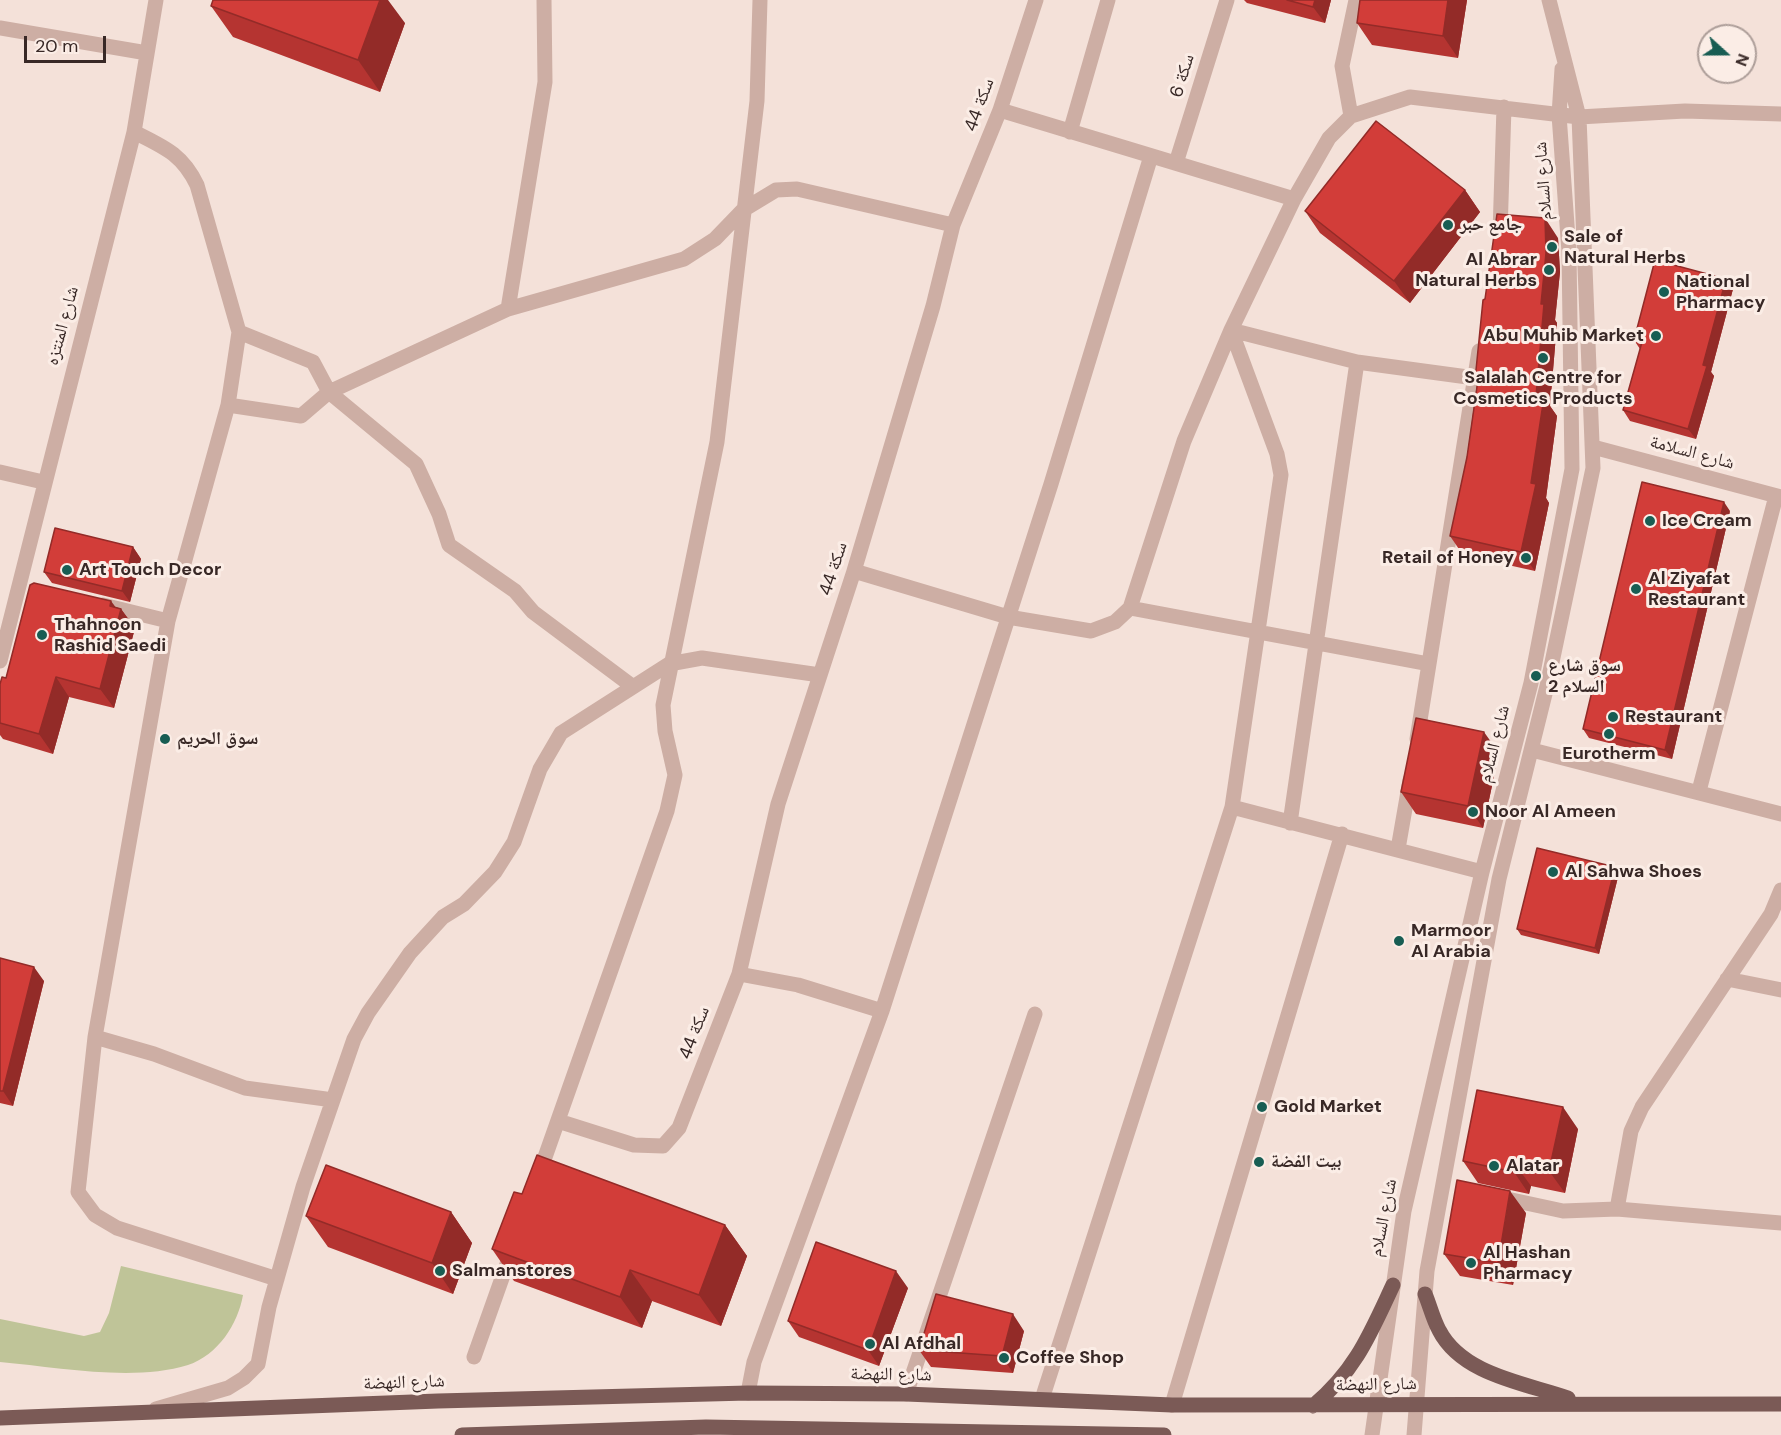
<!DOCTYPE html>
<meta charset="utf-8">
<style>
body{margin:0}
#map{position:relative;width:1781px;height:1435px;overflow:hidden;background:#f4e1d9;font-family:"DM Sans",sans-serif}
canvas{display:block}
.north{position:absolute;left:1697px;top:24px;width:60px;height:60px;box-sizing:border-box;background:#fbede6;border:2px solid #ad9e99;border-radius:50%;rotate:111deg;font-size:16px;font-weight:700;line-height:24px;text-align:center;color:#382826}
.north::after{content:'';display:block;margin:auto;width:21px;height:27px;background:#185d53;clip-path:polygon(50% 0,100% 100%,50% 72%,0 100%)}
.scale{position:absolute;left:24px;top:36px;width:82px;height:27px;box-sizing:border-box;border:3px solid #382826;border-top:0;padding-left:8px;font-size:18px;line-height:21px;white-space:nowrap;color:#382826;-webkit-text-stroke:4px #fbede6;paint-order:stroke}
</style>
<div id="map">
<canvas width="1781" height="1435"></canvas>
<div class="north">N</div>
<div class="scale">20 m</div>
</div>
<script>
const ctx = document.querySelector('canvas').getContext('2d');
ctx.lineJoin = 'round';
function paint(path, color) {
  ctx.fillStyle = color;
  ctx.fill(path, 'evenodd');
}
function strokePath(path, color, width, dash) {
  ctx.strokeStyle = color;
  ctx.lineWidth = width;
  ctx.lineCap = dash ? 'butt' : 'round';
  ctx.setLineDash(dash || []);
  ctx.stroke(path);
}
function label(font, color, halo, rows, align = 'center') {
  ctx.font = font + ' "DM Sans","Noto Naskh Arabic",sans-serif';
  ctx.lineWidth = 6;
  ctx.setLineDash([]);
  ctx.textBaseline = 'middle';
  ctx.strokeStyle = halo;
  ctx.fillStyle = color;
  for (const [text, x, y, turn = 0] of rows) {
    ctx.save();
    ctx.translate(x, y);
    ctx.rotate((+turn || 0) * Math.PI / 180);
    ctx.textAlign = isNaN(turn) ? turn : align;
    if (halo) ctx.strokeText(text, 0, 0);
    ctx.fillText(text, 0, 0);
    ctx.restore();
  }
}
paint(new Path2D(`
 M 121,1266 L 243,1295 C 238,1324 218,1355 188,1365 C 133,1382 57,1367 0,1362 L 0,1319 L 84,1336 L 100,1332 L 109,1313 Z`), '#bfc498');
strokePath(new Path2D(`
 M 0,28 L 147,53
 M 1000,110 L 1294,199
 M 1351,116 L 1410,97 L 1579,117 L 1685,111 L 1781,114
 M 134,132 C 164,147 182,154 197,185 L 239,332 L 228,405 L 168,621 L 95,1037 L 78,1192 L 95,1215 L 117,1228 L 277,1279
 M 1070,132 L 1108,0
 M 1176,163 L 1227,0
 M 1500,233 L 1504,107
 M 508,309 L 545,82 L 544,0
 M 1231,330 L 1357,362 L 1475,378
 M 239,332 L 313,362 L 329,392 L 416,464 L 439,514 L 449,545 L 515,591 L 533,612 L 632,686
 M 228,405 L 301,416 L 329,392 L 508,309 L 684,259 L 715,239 L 743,210 L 776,190 L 797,189 L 953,225
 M 1593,447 L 1781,497
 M 0,472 L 43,482
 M 854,571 L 1008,617 L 1091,631 L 1115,622 L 1130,608 L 1184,441 L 1231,330 L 1294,199 L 1329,138 L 1351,116 L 1342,66 L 1356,0
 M 103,605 L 168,621
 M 1130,608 L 1429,664
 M 0,661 L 134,132 L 156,0
 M 1417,739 L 1479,351
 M 1532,750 L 1781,814
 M 1699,791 L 1776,496
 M 1232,807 L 1482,872
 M 1290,823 L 1357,362
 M 1398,849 L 1410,780
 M 739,974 L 798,985 L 882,1011
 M 1727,979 L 1781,990
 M 95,1037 L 154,1054 L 245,1088 L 333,1100
 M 558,1121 L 634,1145 L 663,1146 L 679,1128 L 739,974 L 778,804 L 854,571 L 933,306 L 953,225 L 1000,110 L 1036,0
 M 538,1177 L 667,811 L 675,775 L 665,731 L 663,705 L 717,442 L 757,101 L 760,0
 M 1498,1197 L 1563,1211 L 1617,1209 L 1781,1223
 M 1617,1209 L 1631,1131 L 1642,1107 L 1771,914 L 1781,890
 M 474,1357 L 512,1250
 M 748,1393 L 754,1362 L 882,1011 L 1051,484 L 1151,156
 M 906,1394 L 1035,1014
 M 1042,1399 L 1232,807 L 1281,475 L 1277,454 L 1231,330
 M 1172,1405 L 1342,834
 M 156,1409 L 228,1388 L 244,1378 L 258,1364 L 269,1307 L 303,1187 L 354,1039 L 368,1013 L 410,953 L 443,917 L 464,904 L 495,872 L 514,842 L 540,769 L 561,733 L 669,664 L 702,658 L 820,675
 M 1372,1435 L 1404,1211 L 1482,872 L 1531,683 L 1572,469 L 1569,252 L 1559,115 L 1562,69
 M 1414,1435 L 1427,1271 L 1499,879 L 1547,686 L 1593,468 L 1579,117 L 1549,0`), '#cdaea4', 15);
strokePath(new Path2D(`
 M 1425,1294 C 1430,1306 1433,1319 1439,1330 C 1462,1375 1525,1383 1568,1398
 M 1313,1406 C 1356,1370 1370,1334 1393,1285
 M 0,1418 L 438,1401 L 748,1393 L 906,1394 L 1172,1405 L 1781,1404
 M 462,1435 L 706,1427 L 1164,1435`), '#7b5a56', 15);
paint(new Path2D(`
 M 1244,0 L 1331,0 L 1325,23 L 1247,3 Z
 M 1360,0 L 1467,0 L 1458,58 L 1372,45 L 1357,23 Z
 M 211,6 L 405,23 L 380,92 L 233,37 Z
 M 1465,190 L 1480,212 L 1410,303 L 1320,233 L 1305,211 Z
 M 1558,238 L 1560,272 L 1555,320 L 1557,323 L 1550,406 L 1557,416 L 1546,498 L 1549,503 L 1535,571 L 1463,555 L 1450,536 L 1467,457 L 1477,383 L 1475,380 L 1485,299 Z
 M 1726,279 L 1733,289 L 1711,372 L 1714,376 L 1696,439 L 1630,421 L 1623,410 L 1640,349 L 1634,340 Z
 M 1730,511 L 1672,759 L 1589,738 L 1583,729 Z
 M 133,547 L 141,559 L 130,602 L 52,583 L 44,572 Z
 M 116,607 L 121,609 L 135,628 L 114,708 L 69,697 L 53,754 L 3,739 L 0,735 L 0,684 L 6,678 Z
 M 1499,753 L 1483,828 L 1416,814 L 1401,792 Z
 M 1615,867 L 1619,873 L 1599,954 L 1521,935 L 1517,929 Z
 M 0,958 L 44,981 L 13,1106 L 0,1103 Z
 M 1578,1129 L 1565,1193 L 1531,1186 L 1529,1194 L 1478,1183 L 1463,1161 Z
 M 522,1194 L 725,1225 L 747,1256 L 721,1326 L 652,1301 L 642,1328 L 514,1281 L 492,1249 Z
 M 451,1212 L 472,1243 L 453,1294 L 328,1247 L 306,1216 Z
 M 1526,1213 L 1513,1285 L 1460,1276 L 1444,1254 Z
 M 908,1288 L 879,1366 L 799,1337 L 788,1321 Z
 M 1024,1331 L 1013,1373 L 931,1367 L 919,1350 Z`), '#b53431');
paint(new Path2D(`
 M 380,0 L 388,0 L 405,23 L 380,92 L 358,60 Z
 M 1315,0 L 1331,0 L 1325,23 L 1313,7 Z
 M 1448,0 L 1467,0 L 1458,58 L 1443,36 Z
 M 1465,190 L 1480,212 L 1410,303 L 1394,281 Z
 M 1545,218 L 1558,238 L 1560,272 L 1555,320 L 1557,323 L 1550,406 L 1557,416 L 1546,498 L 1549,503 L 1535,571 L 1521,552 L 1531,483 Z
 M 1726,279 L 1733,289 L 1711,372 L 1714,376 L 1696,439 L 1688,429 L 1703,365 Z
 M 1724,502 L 1730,511 L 1672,759 L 1665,750 Z
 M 133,547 L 141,559 L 130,602 L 122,591 Z
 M 111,601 L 120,613 L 121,609 L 135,628 L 114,708 L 100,689 Z
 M 56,677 L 69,697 L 53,754 L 39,734 Z
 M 1484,732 L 1499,753 L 1483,828 L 1468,806 Z
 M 1615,867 L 1619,873 L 1599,954 L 1595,948 Z
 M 34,967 L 44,981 L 13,1106 L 3,1091 Z
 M 1563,1107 L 1578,1129 L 1565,1193 L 1549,1171 Z
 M 1515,1164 L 1531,1186 L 1529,1194 L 1514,1172 Z
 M 1510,1191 L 1526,1213 L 1513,1285 L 1498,1263 Z
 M 451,1212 L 472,1243 L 453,1294 L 432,1263 Z
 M 725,1225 L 747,1256 L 721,1326 L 699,1295 Z
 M 630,1270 L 652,1301 L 642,1328 L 620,1297 Z
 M 896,1271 L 908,1288 L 879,1366 L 868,1350 Z
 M 1013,1314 L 1024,1331 L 1013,1373 L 1002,1356 Z`), '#932b28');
const building = new Path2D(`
 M 213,0 L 380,0 L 358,60 L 211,6 Z
 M 1287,0 L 1315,0 L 1313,7 Z
 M 1360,0 L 1448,0 L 1443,36 L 1357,23 Z
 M 1376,121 L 1465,190 L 1394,281 L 1305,211 Z
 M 1497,214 L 1545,218 L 1546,253 L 1541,304 L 1544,304 L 1536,396 L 1544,397 L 1531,483 L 1536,484 L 1521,552 L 1450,536 L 1467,457 L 1478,380 L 1475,380 L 1483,300 L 1485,299 Z
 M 1655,260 L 1726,279 L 1703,365 L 1707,366 L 1688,429 L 1623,410 L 1642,342 L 1634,340 Z
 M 1642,482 L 1724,502 L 1665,750 L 1583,729 Z
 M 55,528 L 133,547 L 122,591 L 44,572 Z
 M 34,583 L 111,601 L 110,606 L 121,609 L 100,689 L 56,677 L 39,734 L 0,723 L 0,684 L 2,677 L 6,678 L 30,585 Z
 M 1416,718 L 1484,732 L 1468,806 L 1401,792 Z
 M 1537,848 L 1615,867 L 1595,948 L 1517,929 Z
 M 0,958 L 34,967 L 3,1091 L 0,1091 Z
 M 1477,1090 L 1563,1107 L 1549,1171 L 1515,1164 L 1514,1172 L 1463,1161 Z
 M 537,1155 L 725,1225 L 699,1295 L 630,1270 L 620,1297 L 492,1249 L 514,1192 L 522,1194 Z
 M 326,1165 L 451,1212 L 432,1263 L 306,1216 Z
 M 1457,1180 L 1510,1191 L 1498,1263 L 1444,1254 Z
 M 816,1242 L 896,1271 L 868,1350 L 788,1321 Z
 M 936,1294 L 1013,1314 L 1002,1356 L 919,1350 Z`);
paint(building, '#d23d39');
strokePath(building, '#932b28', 1.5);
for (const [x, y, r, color] of [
 [1448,225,6,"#185d53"],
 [1552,247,6,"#185d53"],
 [1549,270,6,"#185d53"],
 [1664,292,6,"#185d53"],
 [1656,336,6,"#185d53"],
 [1543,358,6,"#185d53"],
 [1650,521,6,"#185d53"],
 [1526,558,6,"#185d53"],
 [67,570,6,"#185d53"],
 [1636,589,6,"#185d53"],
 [42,635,6,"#185d53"],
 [1536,676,6,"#185d53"],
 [1613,717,6,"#185d53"],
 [1609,734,6,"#185d53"],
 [165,739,6,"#185d53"],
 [1473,812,6,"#185d53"],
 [1553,872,6,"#185d53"],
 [1399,941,6,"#185d53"],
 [1262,1107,6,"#185d53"],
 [1259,1162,6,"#185d53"],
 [1494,1166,6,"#185d53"],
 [1471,1263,6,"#185d53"],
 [440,1271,6,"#185d53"],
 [870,1344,6,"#185d53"],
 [1004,1358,6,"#185d53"]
]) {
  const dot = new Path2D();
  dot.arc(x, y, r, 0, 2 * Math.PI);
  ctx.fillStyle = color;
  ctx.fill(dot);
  strokePath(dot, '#fbede6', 2);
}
label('18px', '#382826', '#fbede6', [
 ["سكة 6",1183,76,-73],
 ["سكة 44",980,105,-70],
 ["شارع السلام",1544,181,-94],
 ["شارع المنتزه",63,326,-75],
 ["شارع السلامة",1692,453,15],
 ["سكة 44",834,569,-72],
 ["شارع السلام",1495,744,-76],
 ["سكة 44",695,1033,-69],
 ["شارع السلام",1384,1218,-79],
 ["شارع النهضة",891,1375,1],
 ["شارع النهضة",404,1383,-2],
 ["شارع النهضة",1376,1385,-1]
]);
label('bold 18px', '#382826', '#fbede6', [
 ["جامع حبر",1460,225],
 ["Sale of",1564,237],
 ["Natural Herbs",1564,258],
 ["Al Abrar",1537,260,"right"],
 ["Natural Herbs",1537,281,"right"],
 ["National",1676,282],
 ["Pharmacy",1676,303],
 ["Abu Muhib Market",1644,336,"right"],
 ["Salalah Centre for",1543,378,"center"],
 ["Cosmetics Products",1543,399,"center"],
 ["Ice Cream",1662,521],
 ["Retail of Honey",1514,558,"right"],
 ["Art Touch Decor",79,570],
 ["Al Ziyafat",1648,579],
 ["Restaurant",1648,600],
 ["Thahnoon",54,625],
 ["Rashid Saedi",54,646],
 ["سوق شارع",1548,666],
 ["السلام 2",1548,687],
 ["Restaurant",1625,717],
 ["سوق الحريم",177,739],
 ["Eurotherm",1609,754,"center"],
 ["Noor Al Ameen",1485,812],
 ["Al Sahwa Shoes",1565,872],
 ["Marmoor",1411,931],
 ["Al Arabia",1411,952],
 ["Gold Market",1274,1107],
 ["بيت الفضة",1271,1162],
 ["Alatar",1506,1166],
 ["Al Hashan",1483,1253],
 ["Pharmacy",1483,1274],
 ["Salmanstores",452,1271],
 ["Al Afdhal",882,1344],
 ["Coffee Shop",1016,1358]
], 'left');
</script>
